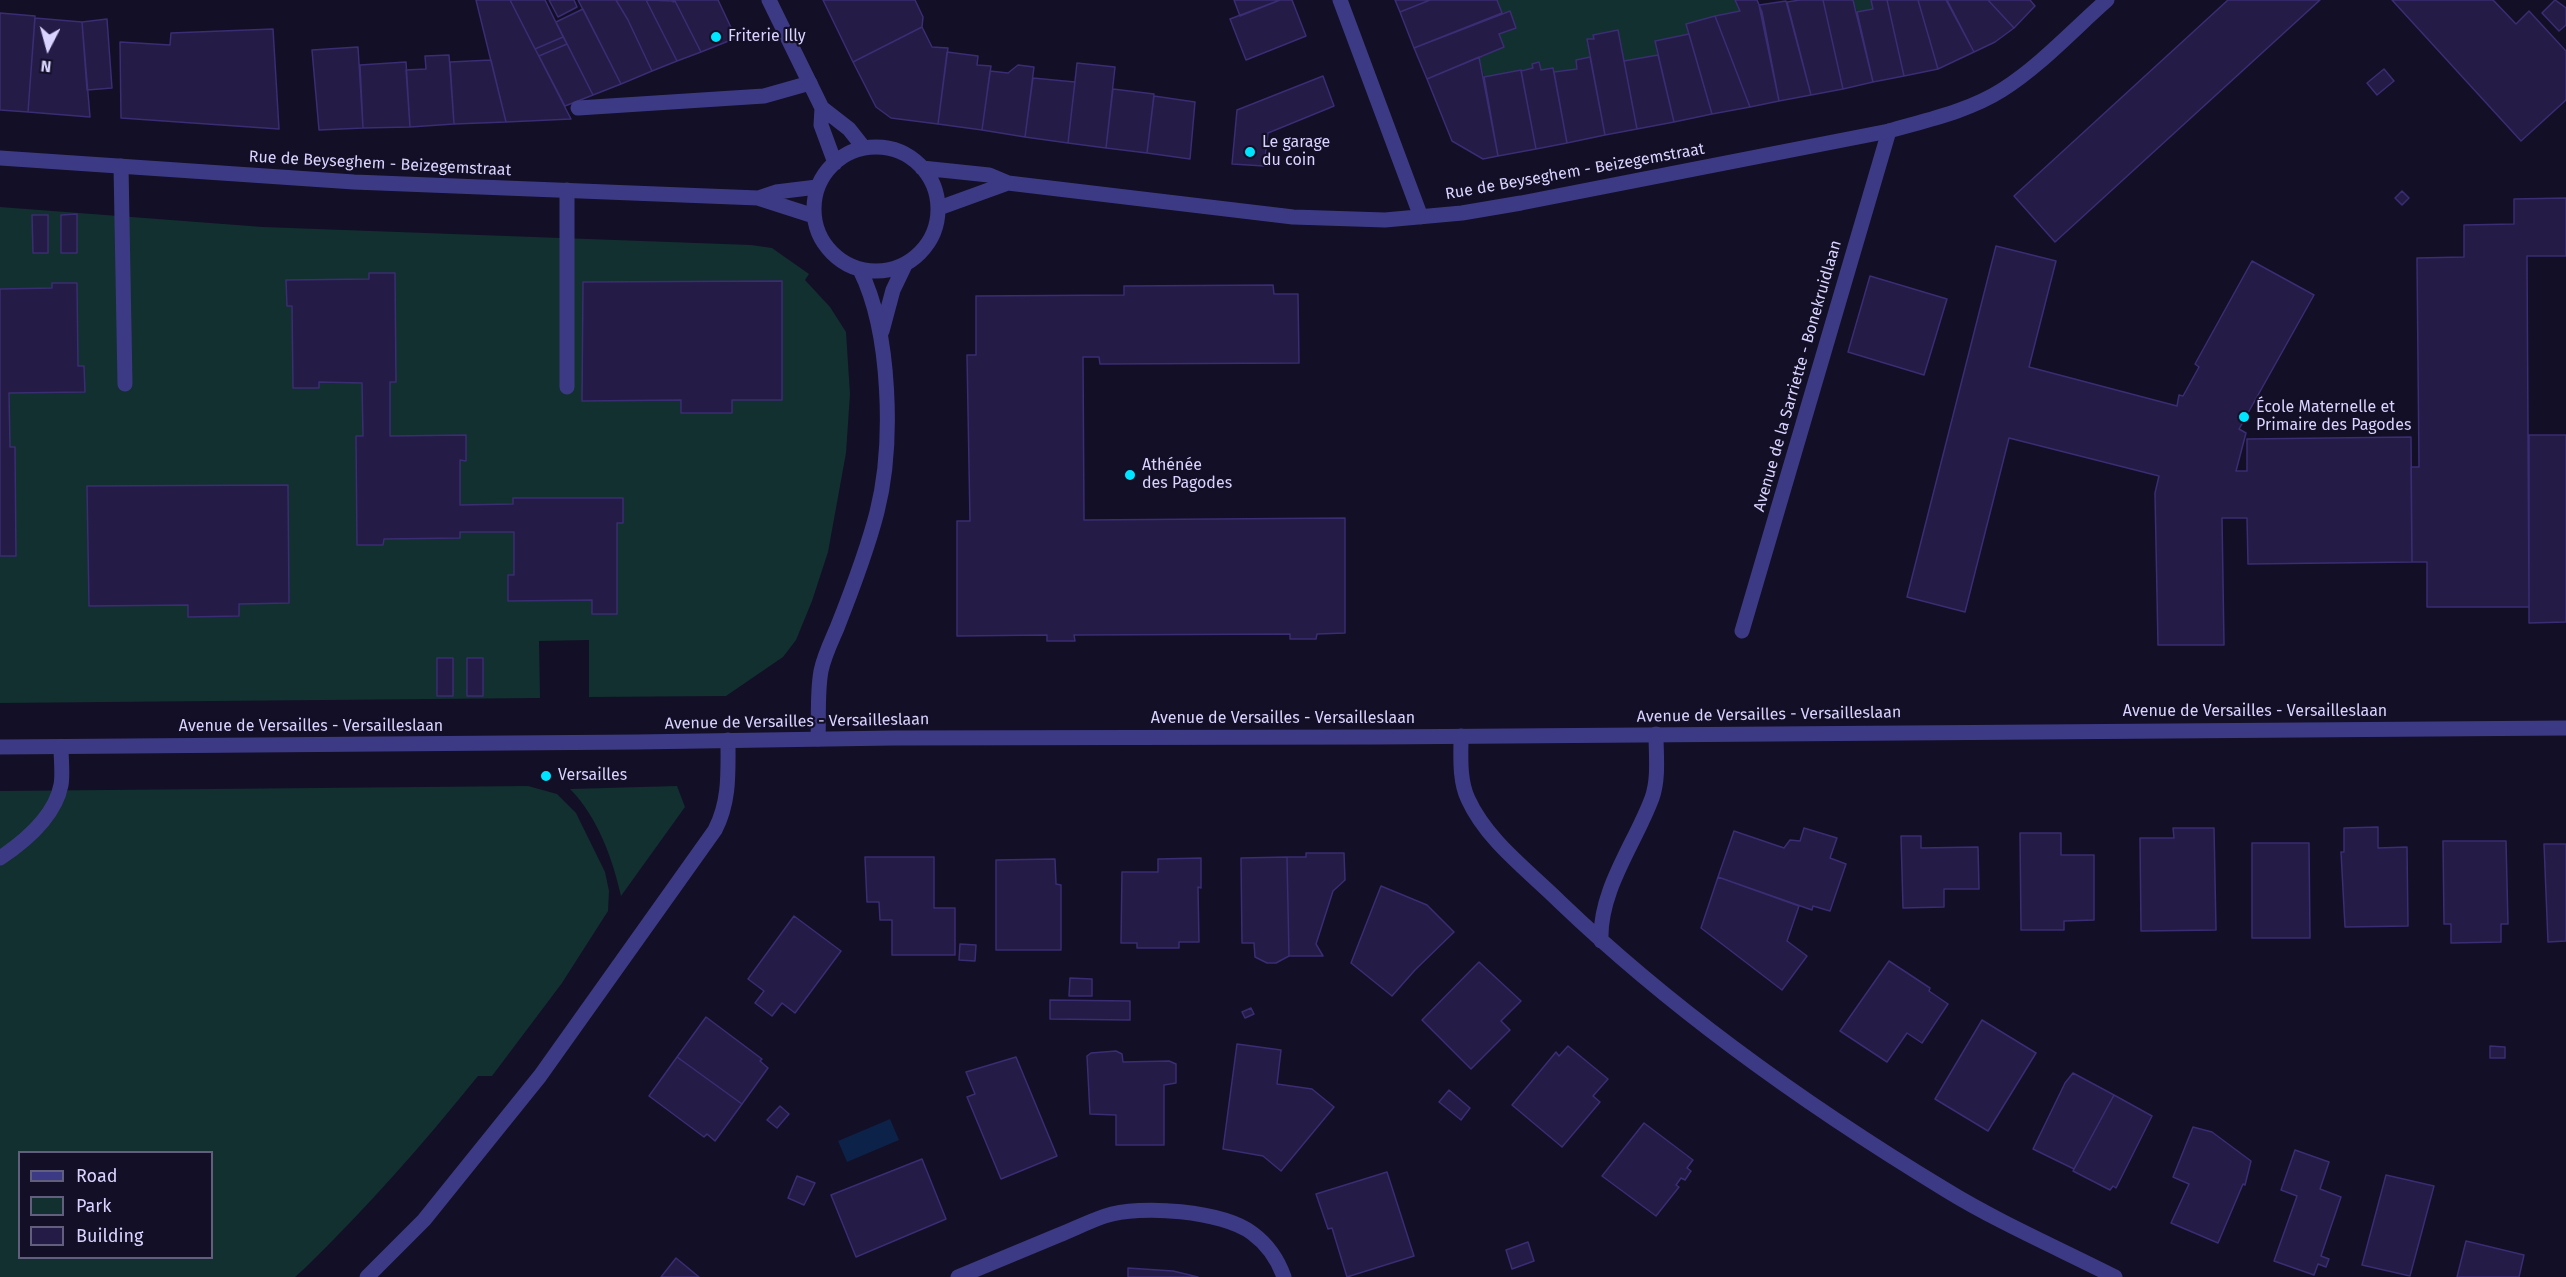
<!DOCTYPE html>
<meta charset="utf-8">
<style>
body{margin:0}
#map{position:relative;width:2566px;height:1277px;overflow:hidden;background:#130f26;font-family:"Fira Sans",sans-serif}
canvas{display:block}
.legend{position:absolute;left:18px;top:1151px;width:195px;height:108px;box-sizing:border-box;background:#130f26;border:2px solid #625e7d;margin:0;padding:8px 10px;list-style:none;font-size:18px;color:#d9d4ff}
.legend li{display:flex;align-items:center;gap:12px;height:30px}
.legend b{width:30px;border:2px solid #625e7d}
.north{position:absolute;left:18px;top:18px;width:60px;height:60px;-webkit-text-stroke:4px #130f26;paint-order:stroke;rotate:186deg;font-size:16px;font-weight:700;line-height:24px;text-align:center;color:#d9d4ff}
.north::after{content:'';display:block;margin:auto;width:21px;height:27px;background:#d9d4ff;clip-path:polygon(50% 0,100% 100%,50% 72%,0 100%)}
</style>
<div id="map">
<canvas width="2566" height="1277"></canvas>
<ul class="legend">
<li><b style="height:8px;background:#3d3a85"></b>Road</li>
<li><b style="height:16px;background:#12302f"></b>Park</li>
<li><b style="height:16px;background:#241b47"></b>Building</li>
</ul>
<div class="north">N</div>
</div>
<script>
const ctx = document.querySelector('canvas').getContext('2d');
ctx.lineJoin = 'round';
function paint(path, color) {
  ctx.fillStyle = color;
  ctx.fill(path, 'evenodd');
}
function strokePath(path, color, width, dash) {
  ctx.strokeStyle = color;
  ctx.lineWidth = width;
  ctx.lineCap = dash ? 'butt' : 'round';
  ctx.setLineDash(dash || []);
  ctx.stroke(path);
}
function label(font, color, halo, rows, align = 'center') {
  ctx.font = font + ' "Fira Sans",sans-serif';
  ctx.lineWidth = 4.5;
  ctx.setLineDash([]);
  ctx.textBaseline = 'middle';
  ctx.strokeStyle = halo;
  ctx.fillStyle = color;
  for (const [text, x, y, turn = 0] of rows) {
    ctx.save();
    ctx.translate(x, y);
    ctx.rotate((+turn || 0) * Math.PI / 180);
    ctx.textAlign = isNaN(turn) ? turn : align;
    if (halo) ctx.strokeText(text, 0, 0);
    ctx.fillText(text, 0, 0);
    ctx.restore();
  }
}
paint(new Path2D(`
 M 1497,0 L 1735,0 L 1740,11 L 1687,24 L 1689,34 L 1655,41 L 1658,55 L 1624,61 L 1618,31 L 1593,35 L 1594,39 L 1587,40 L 1590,57 L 1576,60 L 1577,69 L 1554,72 L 1553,68 L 1541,70 L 1538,62 L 1532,64 L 1533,68 L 1484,77 L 1479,57 L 1504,47 L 1499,34 L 1516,28 L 1510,11 L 1502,13 Z
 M 1853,0 L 1871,0 L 1873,9 L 1857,12 Z
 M 0,207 L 263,227 L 751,245 L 772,248 L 809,274 L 805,280 L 830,307 L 846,332 L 850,394 L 846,453 L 828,552 L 812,601 L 796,640 L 783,657 L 726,696 L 589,697 L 589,640 L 539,641 L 540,698 L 0,703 Z
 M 528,786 L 557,794 L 576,813 L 605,872 L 609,891 L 608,911 L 562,983 L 492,1076 L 478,1076 C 423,1144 366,1209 304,1269 L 295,1277 L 0,1277 L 0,791 ZM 20,1152 L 212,1152 L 212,1258 L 20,1258 Z
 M 677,786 L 685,807 L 621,896 C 613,859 597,816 570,789 Z`), '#12302f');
paint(new Path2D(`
 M 890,1119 L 899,1140 L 847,1162 L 838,1141 Z`), '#0c2248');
const building = new Path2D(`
 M 476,0 L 510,0 L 571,119 L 506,122 Z
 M 510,0 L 545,0 L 563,37 L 535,49 Z
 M 549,0 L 574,0 L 577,7 L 558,17 Z
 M 578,0 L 616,0 L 628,20 L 652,71 L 621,84 Z
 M 616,0 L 646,0 L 677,61 L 652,71 L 628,20 Z
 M 646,0 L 675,1 L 701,52 L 677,61 Z
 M 672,0 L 718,0 L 736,38 L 701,52 L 675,1 L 673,2 Z
 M 823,0 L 915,0 L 923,17 L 922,27 L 853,62 Z
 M 1234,0 L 1280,0 L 1240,16 Z
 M 1280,0 L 1292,0 L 1306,36 L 1246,60 L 1230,19 Z
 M 1395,0 L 1430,0 L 1400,12 Z
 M 1430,0 L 1497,0 L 1502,13 L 1414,48 L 1400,12 Z
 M 1735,0 L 1757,0 L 1762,12 L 1779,101 L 1750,107 L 1715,16 L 1740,11 Z
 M 1800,0 L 1823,0 L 1843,89 L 1811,95 L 1787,2 Z
 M 1823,0 L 1853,0 L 1873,82 L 1843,89 Z
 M 1871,0 L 1887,0 L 1904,76 L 1873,82 L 1857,12 L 1873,9 Z
 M 1887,0 L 1918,0 L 1938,69 L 1904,76 Z
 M 1918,0 L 1947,0 L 1974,52 L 1938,69 Z
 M 1946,0 L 1988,0 L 2014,28 L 1995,42 L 1974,52 Z
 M 1988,0 L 2030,0 L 2035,6 L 2014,28 Z
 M 2228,0 L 2320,0 L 2055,242 L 2014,196 Z
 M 2392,0 L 2493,0 L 2516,24 L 2529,11 L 2566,51 L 2566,100 L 2521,141 Z
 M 2555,0 L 2566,8 L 2566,25 L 2559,31 L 2542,13 Z
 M 1786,1 L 1811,95 L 1779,101 L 1759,5 Z
 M 583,9 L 621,84 L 593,95 L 556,22 Z
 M 1510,11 L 1516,28 L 1499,34 L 1504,47 L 1427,79 L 1414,48 Z
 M 0,13 L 35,16 L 28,112 L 0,110 Z
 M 1715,16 L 1750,107 L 1712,114 L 1686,24 Z
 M 35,18 L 82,22 L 90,117 L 28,112 Z
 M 107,19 L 112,88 L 87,90 L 82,22 Z
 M 922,27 L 932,47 L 948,48 L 938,124 L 891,118 L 876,107 L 853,62 Z
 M 273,29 L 279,129 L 121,118 L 120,42 L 170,45 L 171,33 Z
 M 1618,30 L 1637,129 L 1605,135 L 1587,39 L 1594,39 L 1593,35 Z
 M 1689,34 L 1712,114 L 1674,122 L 1655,41 Z
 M 563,37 L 567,44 L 539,56 L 535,49 Z
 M 567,44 L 593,95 L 565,106 L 539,56 Z
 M 358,47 L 363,128 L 319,130 L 312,50 Z
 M 947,52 L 978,56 L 977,65 L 991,66 L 982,130 L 938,124 Z
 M 449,55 L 454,124 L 410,127 L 406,70 L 426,69 L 425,56 Z
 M 1658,55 L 1674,122 L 1637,129 L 1624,61 Z
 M 1479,57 L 1498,156 L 1483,159 L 1452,141 L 1427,79 Z
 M 1590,57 L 1605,135 L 1567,143 L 1554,72 L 1577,69 L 1576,60 Z
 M 491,60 L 506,122 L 454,124 L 450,62 Z
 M 406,62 L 410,127 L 363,128 L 360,65 Z
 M 1539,62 L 1541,70 L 1553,68 L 1567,143 L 1536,149 L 1521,71 L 1533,68 L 1532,64 Z
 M 1077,63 L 1115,67 L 1106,148 L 1068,143 Z
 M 1018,65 L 1034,67 L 1025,137 L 982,130 L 990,71 L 1008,73 Z
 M 2384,69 L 2394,81 L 2377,95 L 2367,83 Z
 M 1521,70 L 1536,149 L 1498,156 L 1484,77 Z
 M 1323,76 L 1334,106 L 1268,133 L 1264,166 L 1232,164 L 1237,110 Z
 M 1033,78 L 1075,82 L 1068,143 L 1025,137 Z
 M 1113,89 L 1154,94 L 1147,153 L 1106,148 Z
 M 1154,96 L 1195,102 L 1190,159 L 1147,153 Z
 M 2402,191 L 2409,198 L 2402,205 L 2395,198 Z
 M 2566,198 L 2566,256 L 2527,256 L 2529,607 L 2427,607 L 2427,562 L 2412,562 L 2411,467 L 2419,467 L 2417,258 L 2464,257 L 2464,225 L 2514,224 L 2514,199 Z
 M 77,214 L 77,253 L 61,253 L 61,215 Z
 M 32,215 L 48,215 L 48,253 L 33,253 Z
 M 1996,246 L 2056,261 L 2029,367 L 2177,406 L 2179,395 L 2183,396 L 2199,367 L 2195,364 L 2252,261 L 2314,295 L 2239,429 L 2246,433 L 2236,471 L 2247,471 L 2247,439 L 2411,437 L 2412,562 L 2248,564 L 2247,518 L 2222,518 L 2224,645 L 2158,645 L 2155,493 L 2159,476 L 2009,438 L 1965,612 L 1907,597 Z
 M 369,273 L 395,273 L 396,382 L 390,382 L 390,436 L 466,435 L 466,461 L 460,460 L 460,505 L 513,504 L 513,498 L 623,498 L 623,523 L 617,523 L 617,614 L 592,614 L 592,600 L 508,601 L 508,575 L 514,575 L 514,532 L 460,532 L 460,538 L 384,539 L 383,545 L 357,545 L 356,436 L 363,436 L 362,383 L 319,382 L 319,388 L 293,388 L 292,306 L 287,306 L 286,280 L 369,279 Z
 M 1870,276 L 1947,299 L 1924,375 L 1848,352 Z
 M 782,281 L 782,400 L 732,400 L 732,413 L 681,413 L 681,400 L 582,401 L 583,282 Z
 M 52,283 L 77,283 L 78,366 L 84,366 L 85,392 L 9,393 L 10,447 L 15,447 L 16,556 L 0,556 L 0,289 L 52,288 Z
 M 1273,285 L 1274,294 L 1298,294 L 1299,363 L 1100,364 L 1099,357 L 1083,357 L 1084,520 L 1345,518 L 1345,633 L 1317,634 L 1316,639 L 1290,639 L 1290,634 L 1074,635 L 1075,641 L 1047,641 L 1047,635 L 957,636 L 957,521 L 970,521 L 967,355 L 976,355 L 976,296 L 1124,295 L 1124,286 Z
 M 2529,435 L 2566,435 L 2566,622 L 2529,623 Z
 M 288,485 L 289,603 L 239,604 L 239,616 L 188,617 L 188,605 L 89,606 L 87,486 Z
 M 437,658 L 453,658 L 453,696 L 437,696 Z
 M 467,658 L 483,658 L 483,696 L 467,696 Z
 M 2378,827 L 2378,848 L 2407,847 L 2408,926 L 2345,927 L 2341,852 L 2344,852 L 2344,828 Z
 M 1804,828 L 1837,838 L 1830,858 L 1846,864 L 1830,911 L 1813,906 L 1812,910 L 1718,877 L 1734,831 L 1784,848 L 1790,840 L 1800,841 Z
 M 2173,828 L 2214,828 L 2216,930 L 2141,931 L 2140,838 L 2174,838 Z
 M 2020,833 L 2061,833 L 2061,855 L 2094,855 L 2094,920 L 2064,921 L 2064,930 L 2021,930 Z
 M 1901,836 L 1921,836 L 1921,848 L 1978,847 L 1979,889 L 1944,889 L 1944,907 L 1903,908 Z
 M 2443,841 L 2506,841 L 2508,924 L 2501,924 L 2501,942 L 2451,943 L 2451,924 L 2444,924 Z
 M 2252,843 L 2309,843 L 2310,938 L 2252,938 Z
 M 2544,844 L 2566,844 L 2566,941 L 2548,942 Z
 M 1306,853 L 1344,853 L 1345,880 L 1333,891 L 1316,944 L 1323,956 L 1289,956 L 1287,857 L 1306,857 Z
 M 865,857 L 934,857 L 934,908 L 955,908 L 955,955 L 892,955 L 892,920 L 880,920 L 879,902 L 867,902 Z
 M 1287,857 L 1289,956 L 1276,963 L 1267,963 L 1255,957 L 1254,943 L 1242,943 L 1241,858 Z
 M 1201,858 L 1201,888 L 1198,887 L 1199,942 L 1179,942 L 1179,948 L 1137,948 L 1137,943 L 1121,943 L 1122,872 L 1158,872 L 1158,859 Z
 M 1055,859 L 1056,884 L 1061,885 L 1061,950 L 996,950 L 996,860 Z
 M 1718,877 L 1799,906 L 1787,941 L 1807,956 L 1782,990 L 1701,928 Z
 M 1381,886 L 1427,905 L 1454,932 L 1415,970 L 1392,996 L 1351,963 Z
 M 794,916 L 841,951 L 795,1013 L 782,1003 L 772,1016 L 755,1003 L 764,991 L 748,979 Z
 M 960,944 L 976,945 L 975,961 L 959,960 Z
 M 1889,961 L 1930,988 L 1929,991 L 1948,1004 L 1922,1043 L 1907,1033 L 1887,1062 L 1840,1031 Z
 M 1479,962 L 1521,1001 L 1501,1021 L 1510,1030 L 1471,1069 L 1422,1020 Z
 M 1070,978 L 1092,979 L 1092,996 L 1069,996 Z
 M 1050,1000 L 1130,1001 L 1130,1020 L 1050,1019 Z
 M 1251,1008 L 1254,1014 L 1245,1018 L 1242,1012 Z
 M 706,1017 L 762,1059 L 760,1061 L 768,1068 L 742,1104 L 677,1057 Z
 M 1982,1020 L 2036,1053 L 1988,1131 L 1935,1099 Z
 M 1237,1044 L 1281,1050 L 1277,1084 L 1312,1089 L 1334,1107 L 1281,1171 L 1263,1156 L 1223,1149 Z
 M 1568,1046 L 1608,1079 L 1593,1096 L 1600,1102 L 1562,1147 L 1512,1105 L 1556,1052 L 1559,1056 Z
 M 2490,1046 L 2505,1047 L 2505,1058 L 2490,1058 Z
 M 1116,1051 L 1122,1054 L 1123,1062 L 1169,1061 L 1176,1064 L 1176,1083 L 1164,1085 L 1164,1145 L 1116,1145 L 1116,1115 L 1090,1114 L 1087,1056 L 1091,1053 Z
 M 677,1057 L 742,1104 L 715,1141 L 707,1134 L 704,1137 L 649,1096 Z
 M 1016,1057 L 1057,1156 L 1001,1179 L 967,1097 L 975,1094 L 966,1072 Z
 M 2073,1073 L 2114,1095 L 2074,1169 L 2033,1149 L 2065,1083 Z
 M 1449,1090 L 1470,1108 L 1461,1120 L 1439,1102 Z
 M 2114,1095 L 2152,1116 L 2116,1188 L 2113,1186 L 2110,1190 L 2073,1171 Z
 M 780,1106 L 789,1114 L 777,1128 L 767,1120 Z
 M 1644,1123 L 1693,1160 L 1687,1168 L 1691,1171 L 1685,1180 L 1681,1178 L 1676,1185 L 1679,1187 L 1656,1216 L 1602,1176 Z
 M 2193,1127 L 2212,1132 L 2251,1161 L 2245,1185 L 2243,1184 L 2218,1243 L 2171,1223 L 2189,1184 L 2173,1177 Z
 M 2295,1150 L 2329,1162 L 2320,1189 L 2341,1197 L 2321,1256 L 2329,1259 L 2326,1267 L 2318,1264 L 2314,1275 L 2274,1261 L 2297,1196 L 2281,1190 Z
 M 922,1159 L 946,1219 L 856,1257 L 831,1195 Z
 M 1387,1172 L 1414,1256 L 1347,1277 L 1332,1228 L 1328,1229 L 1316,1194 Z
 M 2386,1175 L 2434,1186 L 2410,1276 L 2362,1265 Z
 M 797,1176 L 815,1183 L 804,1205 L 788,1198 Z
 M 2466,1241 L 2524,1255 L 2519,1277 L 2457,1277 Z
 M 1528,1242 L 1534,1261 L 1512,1269 L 1506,1250 Z
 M 676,1258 L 699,1277 L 661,1277 Z
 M 1128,1268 L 1173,1271 L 1198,1277 L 1128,1277 Z`);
paint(building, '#241b47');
strokePath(building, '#3b2d73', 1.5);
strokePath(new Path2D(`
 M 578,108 L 764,96 L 810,83
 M 121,166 L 125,384
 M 567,387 L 567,190
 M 1742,631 L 1889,131
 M 0,858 C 24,842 55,816 61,785 C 63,774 61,759 61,747`), '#3d3a85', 15);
strokePath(new Path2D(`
 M 769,0 L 822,108 L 849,129 L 864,148
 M 1340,0 L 1421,217
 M 822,108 L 821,125 L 835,163
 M814 209a62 62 0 1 1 124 0a62 62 0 1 1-124 0Z
 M 0,158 L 354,182 L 758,198 L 814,216
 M 922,168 L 989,175 L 1008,183 L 1293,217 L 1385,220 L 1462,213 L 1521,203 L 1889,131 C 1927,120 1969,111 2002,90 C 2040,66 2073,30 2107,0
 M 758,198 L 776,192 L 817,187
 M 939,208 L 1008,183
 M 882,331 L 893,290 L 905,265
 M 1461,736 C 1461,756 1459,780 1468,799 C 1487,841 1529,871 1561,903 C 1677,1014 1809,1107 1946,1190 C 1998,1222 2060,1249 2115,1277
 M 818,739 C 819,717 817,693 821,671 C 824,656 831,642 837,628 C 852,590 867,551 877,512 C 894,445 891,332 860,270
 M 1601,941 C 1599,890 1635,844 1652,798 C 1659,778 1656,755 1656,734
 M 367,1277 L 424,1220 L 540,1076 L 715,830 C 730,801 728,772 728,740
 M 958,1277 C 992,1263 1025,1249 1059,1235 C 1074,1229 1090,1221 1105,1216 C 1141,1204 1222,1211 1252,1233 C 1267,1244 1278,1260 1284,1277`), '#3d3a85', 15);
strokePath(new Path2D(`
 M 0,747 L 637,742 L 893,738 L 1377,737 L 2566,728`), '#3d3a85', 15);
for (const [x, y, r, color] of [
 [716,37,6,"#00e5ff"],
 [1250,152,6,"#00e5ff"],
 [2244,417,6,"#00e5ff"],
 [1130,475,6,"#00e5ff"],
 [546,776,6,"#00e5ff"]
]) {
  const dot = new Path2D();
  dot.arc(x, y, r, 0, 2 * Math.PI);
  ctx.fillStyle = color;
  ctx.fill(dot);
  strokePath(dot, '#130f26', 2);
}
label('16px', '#d9d4ff', '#130f26', [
 ["Friterie Illy",728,37],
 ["Le garage",1262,143],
 ["du coin",1262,161],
 ["École Maternelle et",2256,408],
 ["Primaire des Pagodes",2256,426],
 ["Athénée",1142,466],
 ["des Pagodes",1142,484],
 ["Versailles",558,776]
], 'left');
label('16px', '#d9d4ff', '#130f26', [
 ["Rue de Beyseghem - Beizegemstraat",380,164,3],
 ["Rue de Beyseghem - Beizegemstraat",1575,172,-10],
 ["Avenue de la Sarriette - Bonekruidlaan",1798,376,-74],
 ["Avenue de Versailles - Versailleslaan",2255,712],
 ["Avenue de Versailles - Versailleslaan",1769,715,-1],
 ["Avenue de Versailles - Versailleslaan",1283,719],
 ["Avenue de Versailles - Versailleslaan",797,722,-1],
 ["Avenue de Versailles - Versailleslaan",311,727]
]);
</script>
